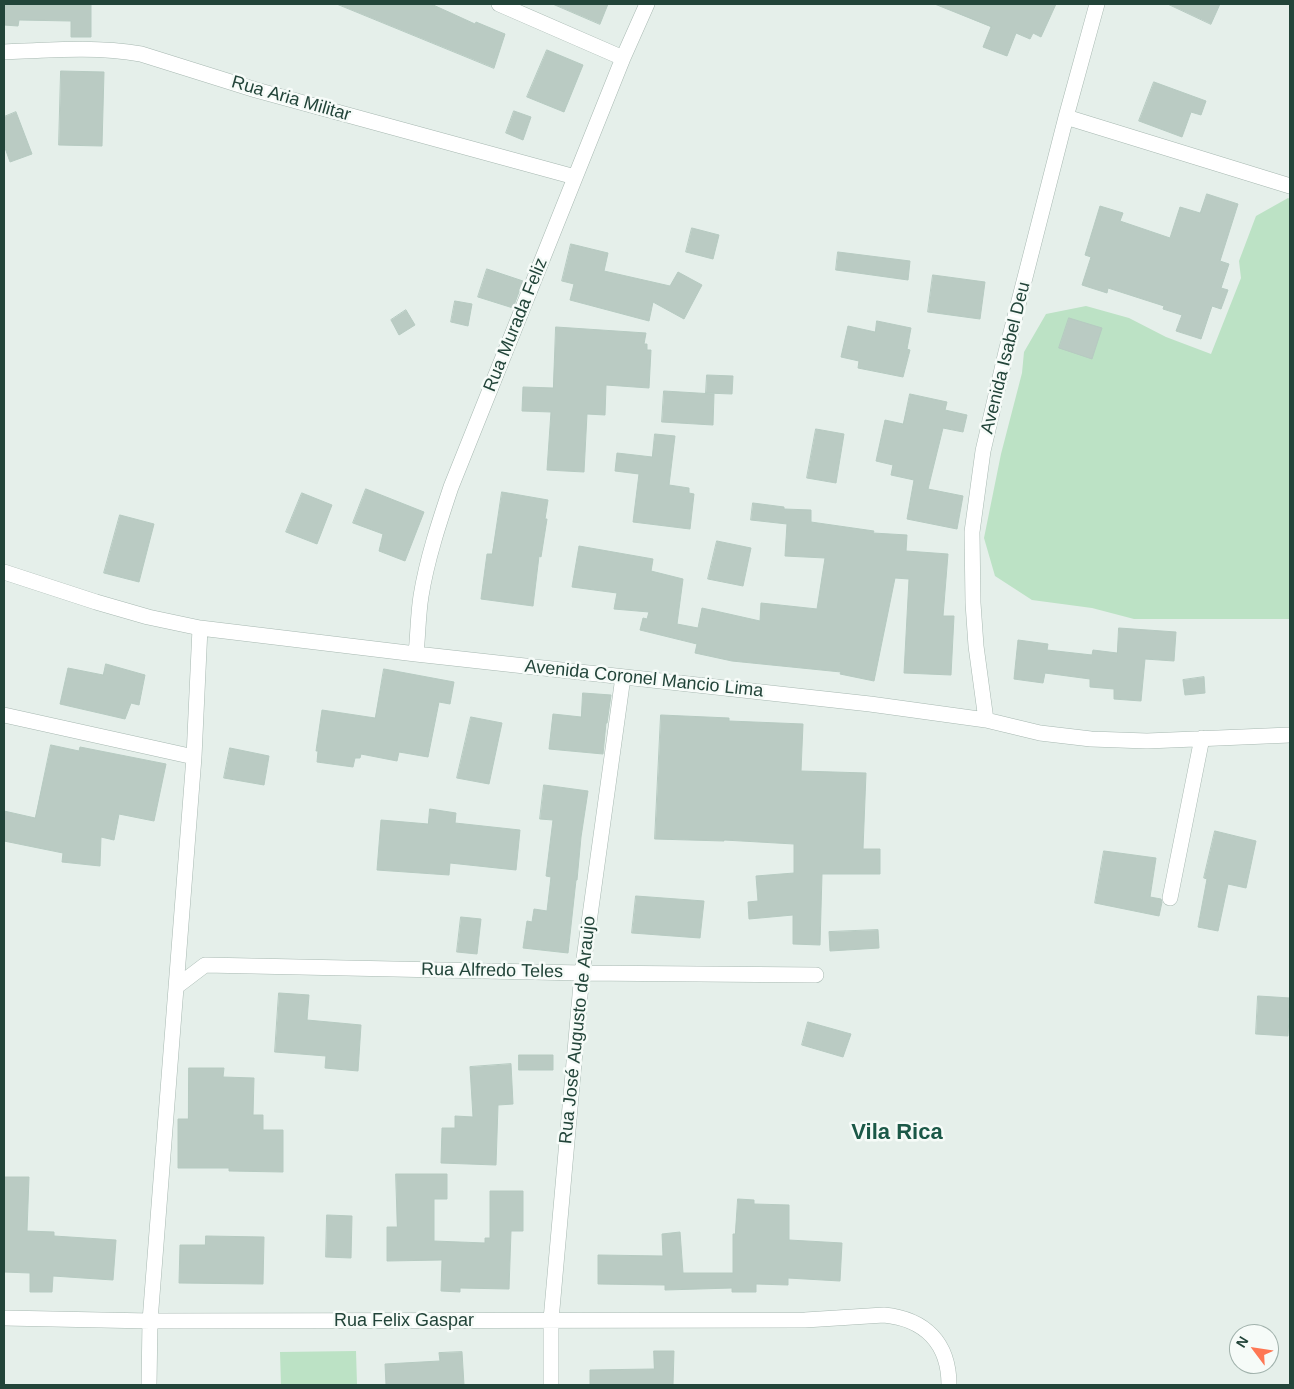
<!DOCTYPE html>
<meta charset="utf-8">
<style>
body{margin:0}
#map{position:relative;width:1294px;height:1389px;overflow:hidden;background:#e5efea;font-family:Helvetica,sans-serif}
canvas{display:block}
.frame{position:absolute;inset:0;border:5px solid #224439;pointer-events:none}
.north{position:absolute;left:1229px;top:1324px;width:50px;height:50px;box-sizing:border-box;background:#f6fbf8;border:1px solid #a1b2ac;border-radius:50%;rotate:301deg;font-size:14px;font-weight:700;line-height:20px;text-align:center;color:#224439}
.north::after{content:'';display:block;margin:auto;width:18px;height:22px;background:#fe7754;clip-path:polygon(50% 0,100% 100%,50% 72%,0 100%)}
</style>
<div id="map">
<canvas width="1294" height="1389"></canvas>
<div class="frame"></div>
<div class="north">N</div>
</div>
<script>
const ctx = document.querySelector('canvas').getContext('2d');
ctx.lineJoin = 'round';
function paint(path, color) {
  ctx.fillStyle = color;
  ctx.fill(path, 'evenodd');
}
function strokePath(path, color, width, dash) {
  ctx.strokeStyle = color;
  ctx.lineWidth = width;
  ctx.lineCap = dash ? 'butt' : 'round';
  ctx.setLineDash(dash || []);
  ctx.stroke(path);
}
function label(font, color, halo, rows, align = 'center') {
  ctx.font = font + ' Helvetica,sans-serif';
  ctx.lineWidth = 5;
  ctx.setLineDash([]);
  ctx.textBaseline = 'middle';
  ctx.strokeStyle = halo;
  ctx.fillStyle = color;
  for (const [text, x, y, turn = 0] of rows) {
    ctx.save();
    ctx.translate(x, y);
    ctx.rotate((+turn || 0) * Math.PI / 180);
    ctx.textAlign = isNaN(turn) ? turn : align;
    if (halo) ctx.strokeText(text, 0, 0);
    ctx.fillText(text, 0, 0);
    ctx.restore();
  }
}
paint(new Path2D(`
 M 1288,198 L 1290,199 L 1290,619 L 1134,619 L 1092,608 L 1032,600 L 995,576 L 984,538 L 1001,454 L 1022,373 L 1024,352 L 1046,314 L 1086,306 L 1129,318 L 1166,337 L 1211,354 L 1241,278 L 1239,261 L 1256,216 Z
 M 356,1351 L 357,1385 L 281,1385 L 280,1352 Z`), '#bce2c5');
const building = new Path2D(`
 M 4,4 L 91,4 L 91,37 L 71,37 L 71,21 L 19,20 L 18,26 L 4,25 Z
 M 337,4 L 431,4 L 475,24 L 476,22 L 505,34 L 494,68 Z
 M 553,4 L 608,4 L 600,24 Z
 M 935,4 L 1056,4 L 1041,37 L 1033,33 L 1030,39 L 1016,33 L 1007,56 L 983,47 L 991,27 Z
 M 1168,4 L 1220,4 L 1211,24 Z
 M 547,50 L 583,65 L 564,112 L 527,97 Z
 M 61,71 L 104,72 L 102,146 L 59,145 Z
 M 1154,82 L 1206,101 L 1201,115 L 1191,112 L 1182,137 L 1139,121 Z
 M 514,111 L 531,117 L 523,140 L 506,133 Z
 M 16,112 L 32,154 L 10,162 L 4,145 L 4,117 Z
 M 1207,194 L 1238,204 L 1220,261 L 1229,264 L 1221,288 L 1228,290 L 1221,309 L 1212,306 L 1201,339 L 1176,331 L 1182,315 L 1163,309 L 1164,306 L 1108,288 L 1107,293 L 1082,285 L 1091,257 L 1085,255 L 1100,206 L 1123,213 L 1120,221 L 1170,238 L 1180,207 L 1200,213 Z
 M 692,228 L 719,235 L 713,259 L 686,252 Z
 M 571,244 L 608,253 L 604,271 L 670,286 L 678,272 L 702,285 L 684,319 L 653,302 L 649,321 L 570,300 L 574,284 L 562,281 Z
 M 838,252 L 910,261 L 908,280 L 836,270 Z
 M 487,269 L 523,281 L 513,308 L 478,297 Z
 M 933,275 L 985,282 L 980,319 L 928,312 Z
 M 455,301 L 472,304 L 468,326 L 451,322 Z
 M 406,310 L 415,325 L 399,335 L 391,320 Z
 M 1069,318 L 1102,328 L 1092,359 L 1059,348 Z
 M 877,321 L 911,328 L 907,349 L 910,350 L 903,377 L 858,368 L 859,361 L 841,357 L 848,326 L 875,332 Z
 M 556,327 L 646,333 L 644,344 L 647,344 L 647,350 L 651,350 L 649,388 L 606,385 L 605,415 L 587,414 L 584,472 L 547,470 L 551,412 L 522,411 L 523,387 L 553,388 Z
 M 707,375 L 733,376 L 732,394 L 706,393 Z
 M 664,391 L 714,394 L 713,425 L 662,422 Z
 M 910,394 L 947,402 L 945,410 L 967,415 L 963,432 L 943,428 L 928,489 L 963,496 L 957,529 L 907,519 L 914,480 L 891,475 L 893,465 L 876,461 L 885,420 L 903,424 Z
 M 816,429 L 844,434 L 836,483 L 807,478 Z
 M 655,434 L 675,436 L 669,485 L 689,488 L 689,493 L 694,494 L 690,529 L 633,522 L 639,474 L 615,471 L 617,453 L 652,457 Z
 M 366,489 L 424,512 L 405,561 L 379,551 L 383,534 L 353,523 Z
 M 502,492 L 548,500 L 545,519 L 547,519 L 541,557 L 539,556 L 533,606 L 481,599 L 487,554 L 492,554 Z
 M 302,493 L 332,505 L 317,544 L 286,532 Z
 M 753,503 L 784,507 L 784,509 L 811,510 L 811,522 L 874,531 L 873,533 L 907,535 L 906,551 L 948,554 L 943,616 L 954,616 L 951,675 L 904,673 L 909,579 L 895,578 L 874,681 L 840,674 L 841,672 L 732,661 L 695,653 L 697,644 L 640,630 L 643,618 L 647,619 L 649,612 L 614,609 L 617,593 L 572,587 L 579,546 L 653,559 L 651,571 L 683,579 L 677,624 L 698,628 L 702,608 L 760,621 L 761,603 L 817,609 L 825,558 L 785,556 L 787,524 L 751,520 Z
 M 120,515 L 154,524 L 139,582 L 104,573 Z
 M 717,541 L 751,548 L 743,586 L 708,579 Z
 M 1119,628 L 1176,632 L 1174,661 L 1145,659 L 1141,701 L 1114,699 L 1114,689 L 1090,687 L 1090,679 L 1045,673 L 1043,683 L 1014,679 L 1018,640 L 1048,644 L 1047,650 L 1092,655 L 1093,650 L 1117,653 Z
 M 106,664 L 145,675 L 139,705 L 131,703 L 125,719 L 60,704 L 68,668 L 103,675 Z
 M 384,669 L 454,682 L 450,704 L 439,702 L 428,757 L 399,752 L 397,761 L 361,754 L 360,758 L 355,758 L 353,767 L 317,762 L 318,751 L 316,751 L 322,710 L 375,718 Z
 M 1204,677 L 1205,693 L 1185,695 L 1183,680 Z
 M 583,693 L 611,695 L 607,723 L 606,723 L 603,754 L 549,749 L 553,714 L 581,717 Z
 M 661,715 L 729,718 L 729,721 L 803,724 L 801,771 L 866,773 L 863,849 L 880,849 L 880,874 L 822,874 L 820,945 L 793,944 L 793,915 L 749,919 L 748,902 L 758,901 L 756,876 L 794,873 L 794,844 L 724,840 L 724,841 L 655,839 Z
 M 471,717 L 502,723 L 489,784 L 457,778 Z
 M 51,745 L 79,751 L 80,747 L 166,764 L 154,821 L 119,814 L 114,840 L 101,837 L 100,866 L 62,862 L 63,853 L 4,841 L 4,811 L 35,818 Z
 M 230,748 L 269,756 L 264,785 L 224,778 Z
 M 544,785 L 588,791 L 581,837 L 577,880 L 576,880 L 568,953 L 523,948 L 527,921 L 532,922 L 534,909 L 547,911 L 551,877 L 546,876 L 553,820 L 540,819 Z
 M 430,809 L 456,813 L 455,823 L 520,830 L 516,870 L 450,863 L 449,875 L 377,870 L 381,820 L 428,824 Z
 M 1215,831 L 1256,841 L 1246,888 L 1228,884 L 1218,931 L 1198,927 L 1207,879 L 1204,878 Z
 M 1104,851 L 1156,858 L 1150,897 L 1161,899 L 1162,902 L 1159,916 L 1095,903 Z
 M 636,896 L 704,901 L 700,938 L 632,933 Z
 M 461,917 L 481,919 L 477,954 L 457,952 Z
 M 878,930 L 879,948 L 830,951 L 829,932 Z
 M 279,993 L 309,995 L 307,1020 L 361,1025 L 358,1071 L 325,1068 L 326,1056 L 275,1052 Z
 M 1258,996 L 1290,998 L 1288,1036 L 1256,1034 Z
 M 808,1022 L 851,1034 L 843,1057 L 802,1045 Z
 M 519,1055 L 553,1055 L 553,1070 L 519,1070 Z
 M 511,1064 L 513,1104 L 498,1105 L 496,1165 L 441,1163 L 442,1128 L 455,1128 L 455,1116 L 473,1117 L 470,1067 Z
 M 189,1068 L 224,1068 L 223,1077 L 254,1078 L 253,1115 L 263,1115 L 263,1130 L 283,1130 L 283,1172 L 229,1171 L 229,1168 L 178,1168 L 178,1119 L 188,1119 Z
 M 396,1174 L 447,1174 L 447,1199 L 434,1199 L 434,1241 L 485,1243 L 485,1238 L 490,1238 L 490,1191 L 523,1191 L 523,1231 L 511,1231 L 509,1289 L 460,1288 L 460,1292 L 441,1291 L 442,1260 L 387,1261 L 387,1227 L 397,1227 Z
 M 4,1177 L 29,1177 L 27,1231 L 54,1232 L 54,1236 L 116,1240 L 113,1280 L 53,1276 L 52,1292 L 30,1292 L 30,1273 L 4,1272 Z
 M 738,1199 L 754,1200 L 754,1204 L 789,1205 L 789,1240 L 842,1243 L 840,1281 L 788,1278 L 788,1285 L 756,1284 L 756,1292 L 732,1292 L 732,1288 L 665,1290 L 665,1285 L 598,1284 L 598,1255 L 663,1256 L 662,1234 L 680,1232 L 683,1273 L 733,1273 L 733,1234 L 735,1234 Z
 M 327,1215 L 352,1216 L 351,1258 L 326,1257 Z
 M 206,1236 L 264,1237 L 263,1284 L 179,1283 L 180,1245 L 205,1245 Z
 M 654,1351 L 674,1351 L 673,1385 L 590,1385 L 590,1370 L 654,1369 Z
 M 462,1352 L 464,1385 L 386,1385 L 385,1364 L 440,1361 L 439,1353 Z`);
paint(building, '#bacbc3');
strokePath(building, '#b6cac1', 1);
const minor = new Path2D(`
 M 499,4 L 623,58
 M 4,52 C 50,50 95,46 141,54 L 256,90 L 575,177
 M 1066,117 L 1290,186
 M 4,572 L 96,602 L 148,617 L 200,628 L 416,654 L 870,704 L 986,720 L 1040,733 L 1091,739 L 1147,741 L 1290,735
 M 416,654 C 418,635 418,615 421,596 C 427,559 439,523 451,487 L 623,58 L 647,4
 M 4,715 L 194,757
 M 986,720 L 976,646 L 973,603 L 972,532 L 983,451 L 1006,352 L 1066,117 L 1097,4
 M 1170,898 L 1202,738
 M 176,987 L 205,965 L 582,973 L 816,975
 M 4,1318 L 150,1321 L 805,1320 L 884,1315 C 925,1319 949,1343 949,1385
 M 149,1385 L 150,1321 L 194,757 L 200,628
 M 551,1385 L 551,1320 L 582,973 L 623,677`);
strokePath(minor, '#a7b8b1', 16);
strokePath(minor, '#fff', 15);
label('18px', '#224439', '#f6fbf8', [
 ["Rua Aria Militar",291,99,16],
 ["Rua Murada Feliz",516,325,-68],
 ["Avenida Isabel Deu",1006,358,-76],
 ["Avenida Coronel Mancio Lima",644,679,6],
 ["Rua Alfredo Teles",492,971,1],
 ["Rua José Augusto de Araujo",578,1030,-84],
 ["Rua Felix Gaspar",404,1321]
]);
label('bold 22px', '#1b5847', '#f6fbf8', [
 ["Vila Rica",897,1133]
]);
</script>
